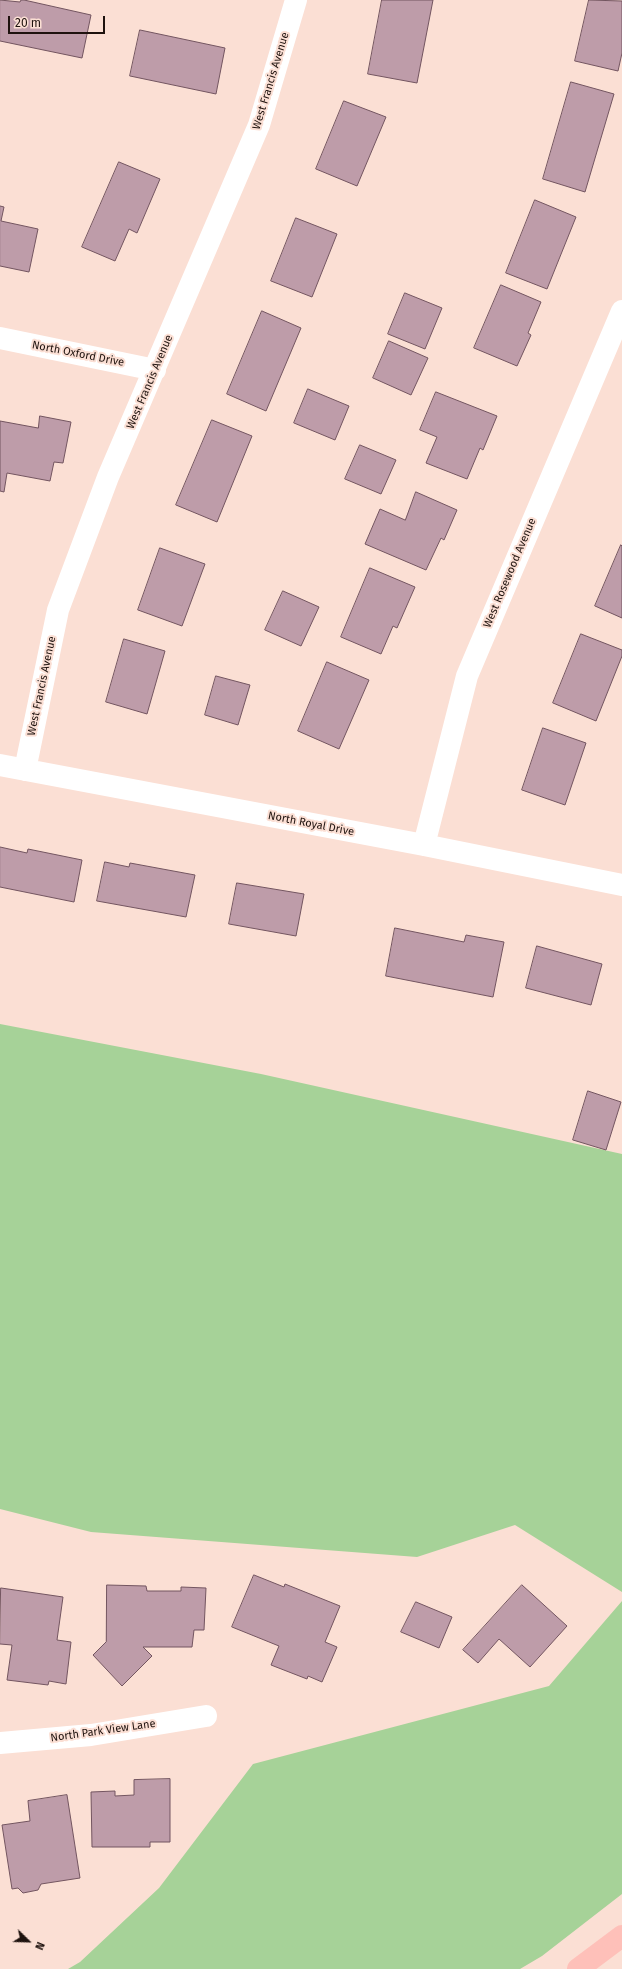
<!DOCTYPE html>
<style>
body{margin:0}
#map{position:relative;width:622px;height:1969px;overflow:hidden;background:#fbdfd4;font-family:"Fira Sans",sans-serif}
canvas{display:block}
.north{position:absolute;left:8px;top:1921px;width:40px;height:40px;-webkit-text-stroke:3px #fbdfd4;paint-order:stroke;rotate:113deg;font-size:11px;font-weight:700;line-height:16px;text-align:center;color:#1e120e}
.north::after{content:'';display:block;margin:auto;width:14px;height:18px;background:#1e120e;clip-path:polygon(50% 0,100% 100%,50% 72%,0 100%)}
.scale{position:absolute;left:8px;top:16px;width:97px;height:18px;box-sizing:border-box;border:2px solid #1e120e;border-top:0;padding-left:5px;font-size:12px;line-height:14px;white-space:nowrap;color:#1e120e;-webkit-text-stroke:3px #fbdfd4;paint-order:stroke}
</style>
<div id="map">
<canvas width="622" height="1969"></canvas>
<div class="north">N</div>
<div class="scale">20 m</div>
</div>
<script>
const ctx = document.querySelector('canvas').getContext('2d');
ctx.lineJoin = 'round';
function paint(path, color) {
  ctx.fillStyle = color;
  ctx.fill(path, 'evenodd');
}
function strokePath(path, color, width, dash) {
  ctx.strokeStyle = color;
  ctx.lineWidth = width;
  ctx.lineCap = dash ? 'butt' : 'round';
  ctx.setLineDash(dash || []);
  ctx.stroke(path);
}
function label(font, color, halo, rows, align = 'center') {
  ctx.font = font + ' "Fira Sans",sans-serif';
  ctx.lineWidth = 4;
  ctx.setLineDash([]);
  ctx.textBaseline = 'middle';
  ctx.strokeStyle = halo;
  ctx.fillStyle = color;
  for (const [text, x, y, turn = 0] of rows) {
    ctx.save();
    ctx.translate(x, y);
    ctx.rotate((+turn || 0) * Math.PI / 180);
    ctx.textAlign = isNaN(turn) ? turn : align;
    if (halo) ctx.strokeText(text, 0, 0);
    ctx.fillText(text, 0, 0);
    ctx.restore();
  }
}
paint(new Path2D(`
 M 0,1024 L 261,1074 L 622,1154 L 622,1592 L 515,1525 L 417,1557 L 91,1532 L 0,1509 Z
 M 622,1601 L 622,1894 L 542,1956 L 520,1969 L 68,1969 L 80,1962 L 159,1888 L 253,1764 L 549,1686 Z`), '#a6d298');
const building = new Path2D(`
 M 0,0 L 20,2 L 21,0 L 24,0 L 91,15 L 82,58 L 0,41 Z
 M 382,0 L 433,0 L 417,83 L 368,74 Z
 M 589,0 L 622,1 L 622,53 L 618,71 L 575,61 Z
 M 140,30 L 225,48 L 216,94 L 130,76 Z
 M 571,82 L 614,94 L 585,192 L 543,179 Z
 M 344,101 L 386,117 L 357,186 L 316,169 Z
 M 119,162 L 160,179 L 137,233 L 129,229 L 115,261 L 82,247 Z
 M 535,200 L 576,217 L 547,289 L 506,273 Z
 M 0,206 L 4,207 L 1,221 L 38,229 L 29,272 L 0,266 Z
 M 296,218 L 337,234 L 312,297 L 271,281 Z
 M 501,285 L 541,302 L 528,333 L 531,335 L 517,366 L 474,348 Z
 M 405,293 L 442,308 L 425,349 L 388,334 Z
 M 262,311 L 301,328 L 266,411 L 227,394 Z
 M 389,341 L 428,358 L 411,395 L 373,378 Z
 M 308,389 L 349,406 L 335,440 L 294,423 Z
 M 436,392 L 497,416 L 483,450 L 480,448 L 467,479 L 426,463 L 437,437 L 420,430 Z
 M 40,416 L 71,422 L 63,463 L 54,462 L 50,481 L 7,473 L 4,492 L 0,491 L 0,421 L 38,428 Z
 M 212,420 L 252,436 L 217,522 L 176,505 Z
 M 360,445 L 396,460 L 381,494 L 345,479 Z
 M 416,492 L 457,510 L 444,540 L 441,538 L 426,570 L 365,544 L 380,509 L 405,520 Z
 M 621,545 L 622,546 L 622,618 L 595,606 Z
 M 160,548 L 205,564 L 182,626 L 138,610 Z
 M 370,568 L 415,587 L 397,628 L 393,626 L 381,654 L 341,637 Z
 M 283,591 L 319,607 L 301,646 L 265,630 Z
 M 581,634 L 622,650 L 622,656 L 596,721 L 553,703 Z
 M 124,639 L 165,651 L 147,714 L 106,702 Z
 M 327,662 L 369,680 L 339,749 L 298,731 Z
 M 216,676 L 250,685 L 238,725 L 205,715 Z
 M 543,728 L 586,743 L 565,805 L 522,790 Z
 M 0,847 L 27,853 L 28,849 L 82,860 L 74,902 L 0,887 Z
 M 105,862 L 129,867 L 130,863 L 195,875 L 186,917 L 97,901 Z
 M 237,883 L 304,894 L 296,936 L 229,924 Z
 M 395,928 L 464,942 L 466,935 L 504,942 L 493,997 L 386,976 Z
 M 537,946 L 602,964 L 591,1005 L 526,988 Z
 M 588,1091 L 621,1102 L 606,1150 L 573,1140 Z
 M 254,1575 L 284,1587 L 285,1584 L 340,1606 L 325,1642 L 337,1647 L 322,1682 L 308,1676 L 307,1679 L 271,1665 L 279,1646 L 232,1627 Z
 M 107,1585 L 146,1586 L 147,1591 L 181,1591 L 181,1587 L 206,1588 L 204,1630 L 194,1630 L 192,1647 L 143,1647 L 152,1656 L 122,1686 L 93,1655 L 106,1642 Z
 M 522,1585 L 567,1626 L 530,1667 L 499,1639 L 478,1663 L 463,1650 Z
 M 1,1588 L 63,1597 L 57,1640 L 71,1642 L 66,1684 L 49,1681 L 48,1685 L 7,1680 L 12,1645 L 0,1644 Z
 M 416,1602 L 452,1617 L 439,1648 L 401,1632 Z
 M 170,1779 L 170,1842 L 150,1842 L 150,1847 L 92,1847 L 91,1792 L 115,1791 L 115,1796 L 134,1795 L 134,1780 Z
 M 67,1795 L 80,1878 L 41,1884 L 38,1890 L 23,1893 L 18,1888 L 12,1889 L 2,1825 L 30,1821 L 28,1801 Z`);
paint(building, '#be9ca9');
strokePath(building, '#735560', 1);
strokePath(new Path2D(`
 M 0,338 L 155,370
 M 0,765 L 424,845 L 622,885
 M 25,770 L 58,610 L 108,477 L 259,125 L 296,0
 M 424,845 L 467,676 L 622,311
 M 0,1743 L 91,1735 L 206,1716`), '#fff', 22);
strokePath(new Path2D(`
 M 578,1969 L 622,1936`), '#fec0b9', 22);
label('11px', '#1e120e', '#fbdfd4', [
 ["West Francis Avenue",271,81,-73],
 ["North Oxford Drive",78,354,11],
 ["West Francis Avenue",150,382,-67],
 ["West Rosewood Avenue",510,573,-67],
 ["West Francis Avenue",42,686,-78],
 ["North Royal Drive",311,824,11],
 ["North Park View Lane",103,1731,-8]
]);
</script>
